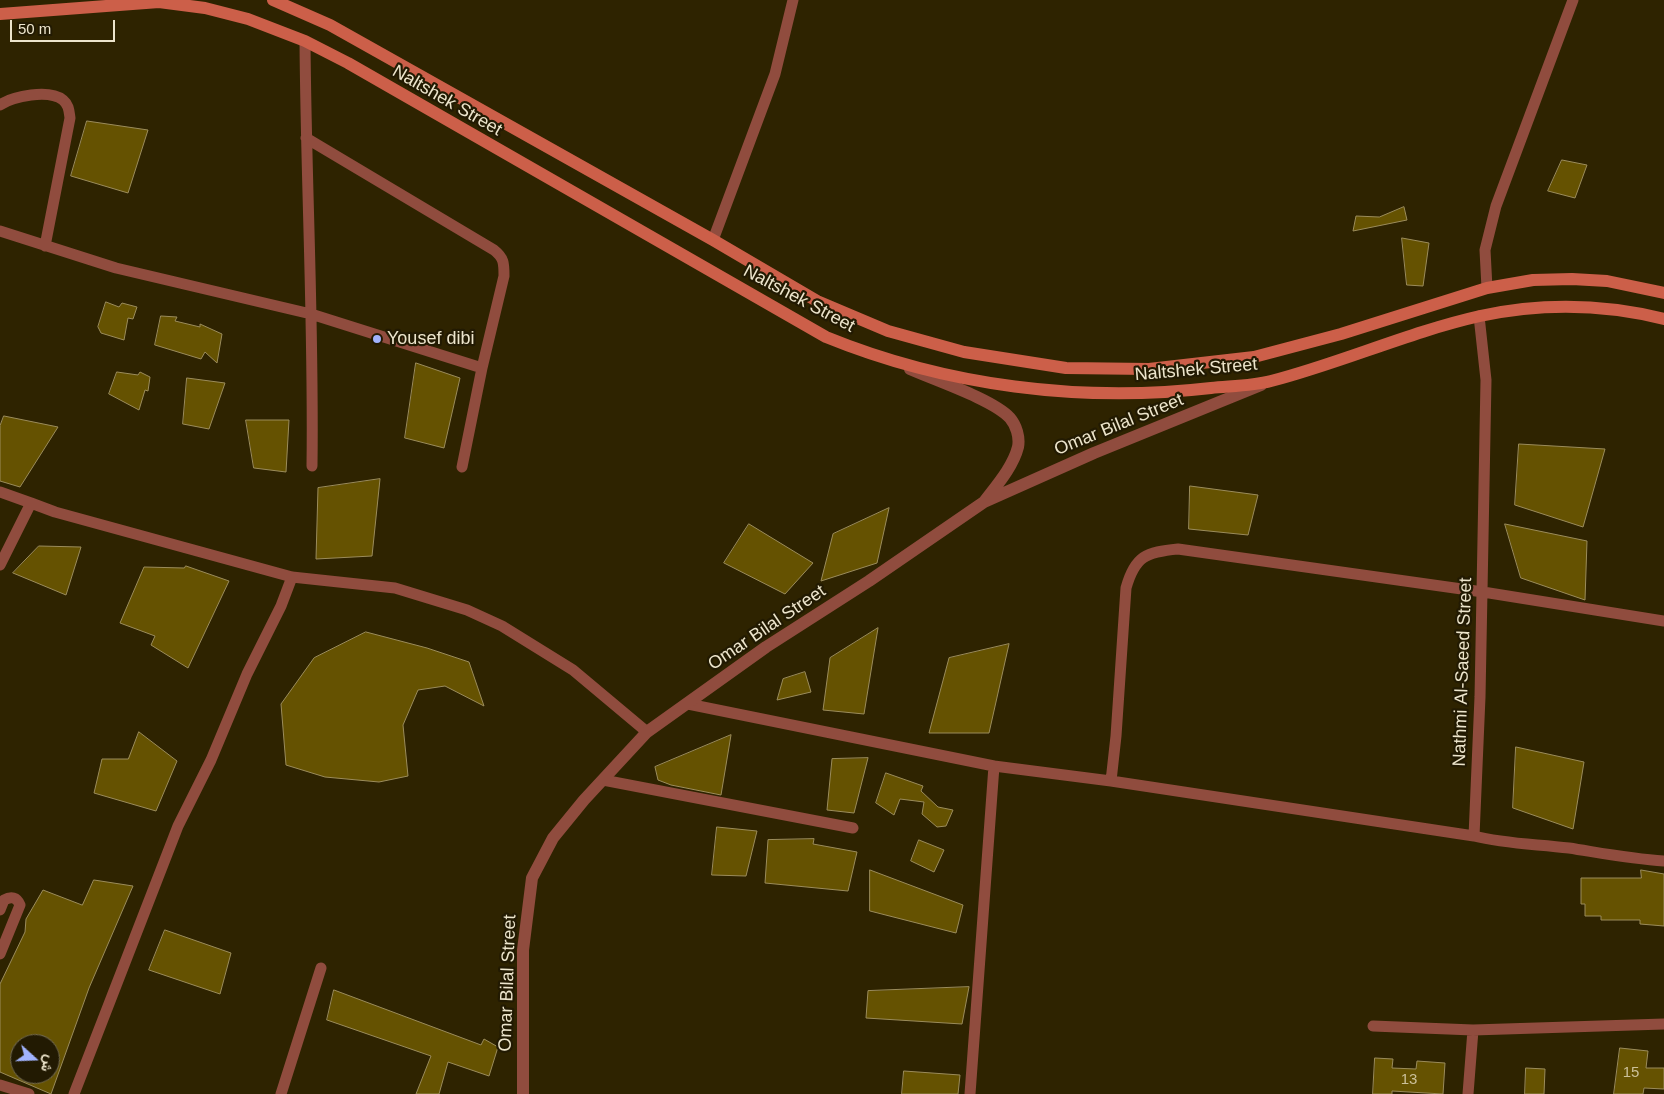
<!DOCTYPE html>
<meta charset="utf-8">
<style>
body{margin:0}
#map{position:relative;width:1664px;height:1094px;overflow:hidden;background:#2e2300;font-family:Arial,Vazirmatn,sans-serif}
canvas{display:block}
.north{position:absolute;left:10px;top:1034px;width:50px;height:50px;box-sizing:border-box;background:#221a02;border:1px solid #736b53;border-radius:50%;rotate:110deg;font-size:14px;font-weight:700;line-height:20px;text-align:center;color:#ede5cc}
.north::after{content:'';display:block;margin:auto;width:18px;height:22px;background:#a1b3fd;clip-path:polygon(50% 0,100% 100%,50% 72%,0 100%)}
.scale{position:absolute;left:10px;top:20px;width:105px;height:22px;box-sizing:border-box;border:2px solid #ede5cc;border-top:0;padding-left:6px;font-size:15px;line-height:18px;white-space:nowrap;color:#ede5cc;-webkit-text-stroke:4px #221a02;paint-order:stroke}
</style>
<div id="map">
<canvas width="1664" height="1094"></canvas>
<div class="north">ش</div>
<div class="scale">50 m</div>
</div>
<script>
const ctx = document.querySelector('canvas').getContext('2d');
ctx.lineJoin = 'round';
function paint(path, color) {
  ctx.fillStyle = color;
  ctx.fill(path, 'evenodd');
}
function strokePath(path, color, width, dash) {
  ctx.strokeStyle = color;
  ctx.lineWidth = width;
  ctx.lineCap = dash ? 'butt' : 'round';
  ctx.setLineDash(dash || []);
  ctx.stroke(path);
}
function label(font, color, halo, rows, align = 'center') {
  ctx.font = font + ' Arial,sans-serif';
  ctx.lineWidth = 4.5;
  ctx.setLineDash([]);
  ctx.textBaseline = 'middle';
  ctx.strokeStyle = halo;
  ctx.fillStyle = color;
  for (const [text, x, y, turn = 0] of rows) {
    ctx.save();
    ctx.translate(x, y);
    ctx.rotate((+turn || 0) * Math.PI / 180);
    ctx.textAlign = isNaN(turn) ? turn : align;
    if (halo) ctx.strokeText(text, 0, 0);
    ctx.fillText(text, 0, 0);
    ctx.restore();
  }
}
const building = new Path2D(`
 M 87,121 L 148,130 L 128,193 L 71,176 Z
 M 1562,160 L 1587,165 L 1575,198 L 1548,191 Z
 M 1404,207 L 1407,220 L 1353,231 L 1356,216 L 1379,217 Z
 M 1402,238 L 1429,243 L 1423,286 L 1407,285 Z
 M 106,302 L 119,307 L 122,303 L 137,307 L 133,319 L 128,318 L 124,340 L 101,333 L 98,327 Z
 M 161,316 L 177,317 L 175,321 L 200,327 L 200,324 L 222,334 L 217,363 L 205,352 L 201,359 L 155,345 Z
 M 416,363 L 460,378 L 444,448 L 405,438 Z
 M 117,372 L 138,375 L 140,372 L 150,377 L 148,391 L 145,390 L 139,410 L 109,394 Z
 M 187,378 L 225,383 L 209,429 L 183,424 Z
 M 4,416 L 58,427 L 20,487 L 0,481 L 0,426 Z
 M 246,420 L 289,420 L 286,472 L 254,468 Z
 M 1519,444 L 1605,449 L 1583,527 L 1515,505 Z
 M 380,479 L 372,556 L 316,559 L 318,488 Z
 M 1190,486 L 1258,495 L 1248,535 L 1189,529 Z
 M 889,508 L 877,563 L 821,581 L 833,534 Z
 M 749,524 L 813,563 L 785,594 L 724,563 Z
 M 1505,524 L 1587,541 L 1585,600 L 1521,578 Z
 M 39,546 L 81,547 L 66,595 L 13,573 Z
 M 186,566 L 229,581 L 188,668 L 151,645 L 155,636 L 120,623 L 144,567 L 184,568 Z
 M 878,628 L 864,714 L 823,710 L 830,658 Z
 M 366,632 L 427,648 L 469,662 L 484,706 L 445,686 L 418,690 L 403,725 L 408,776 L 379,782 L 325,777 L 286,765 L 281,704 L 314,658 Z
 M 1009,644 L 989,733 L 929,733 L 949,658 Z
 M 805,672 L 811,692 L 777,700 L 783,679 Z
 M 139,732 L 177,761 L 156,811 L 94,793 L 102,759 L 128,759 Z
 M 731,735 L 721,795 L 671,785 L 658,780 L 655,767 Z
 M 1516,747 L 1584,762 L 1573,829 L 1513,808 Z
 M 868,758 L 854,813 L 827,810 L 832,759 Z
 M 886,773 L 923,786 L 921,791 L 938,807 L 953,810 L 946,826 L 937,827 L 922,814 L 924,802 L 900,799 L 894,815 L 876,803 Z
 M 717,827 L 757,831 L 746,876 L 712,875 Z
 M 814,839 L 813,844 L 857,852 L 848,891 L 765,883 L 768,840 Z
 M 919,840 L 944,850 L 934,872 L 911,861 Z
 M 870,870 L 963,905 L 956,933 L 870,911 Z
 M 1641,870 L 1664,874 L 1664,926 L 1640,924 L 1640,920 L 1601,920 L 1601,916 L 1585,916 L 1585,904 L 1581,904 L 1581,878 L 1641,878 Z
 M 94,880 L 133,886 L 89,988 L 51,1094 L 0,1072 L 0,984 L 25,932 L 26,919 L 43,890 L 82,905 ZM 20,1044 L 50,1044 L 50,1074 L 20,1074 Z
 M 165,930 L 231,953 L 220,994 L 149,970 Z
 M 969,987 L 962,1024 L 866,1018 L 868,991 Z
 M 334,990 L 481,1045 L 484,1039 L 498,1047 L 489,1076 L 448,1062 L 439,1094 L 416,1094 L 431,1056 L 327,1020 Z
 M 1620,1048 L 1648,1051 L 1646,1068 L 1664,1068 L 1664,1089 L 1644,1088 L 1643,1094 L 1614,1094 Z
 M 1375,1058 L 1393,1059 L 1392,1068 L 1416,1069 L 1417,1061 L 1445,1063 L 1443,1094 L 1392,1091 L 1392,1094 L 1373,1094 Z
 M 1526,1068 L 1545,1069 L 1544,1094 L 1525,1094 Z
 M 904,1071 L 960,1075 L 958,1094 L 902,1094 Z`);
paint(building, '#655201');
strokePath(building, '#9b8c5b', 1);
strokePath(new Path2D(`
 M 305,41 C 306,183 314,325 312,466
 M 0,105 C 13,96 49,89 63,100 C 69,105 69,111 70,118 L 45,246
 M 306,138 L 494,250 C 504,258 504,263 504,276 L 482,368 L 462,467
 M 0,231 L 116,268 L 311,314 L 482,368
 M 713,240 L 775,74 L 793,0
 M 1487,288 L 1485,250 L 1496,206 L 1573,0
 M 1479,316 L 1486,380 L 1480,697 L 1474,836 C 1505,844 1537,844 1569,848 C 1601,853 1632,859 1664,861
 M 0,492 L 31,503
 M 0,565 L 31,503 L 55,512 L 292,577 L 395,588 L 467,610 L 502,626 L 573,670 L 647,732
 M 688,704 L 994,766 L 970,1094
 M 994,766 L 1111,781 L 1116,736 L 1126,588 C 1135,556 1146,552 1178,549 L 1483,592 L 1664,621
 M 603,780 L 853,828
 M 1111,781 L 1474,836
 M 0,910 L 4,900 C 11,896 17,897 20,905 L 0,954
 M 1373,1026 L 1473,1030 L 1664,1024
 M 0,1085 L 29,1094
 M 74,1094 L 178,826 L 211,760 L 247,674 L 281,606 L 292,577
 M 281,1094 L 321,968
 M 1468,1094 L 1473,1030`), '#904c3e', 11);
strokePath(new Path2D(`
 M 910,369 C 935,380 994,400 1010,418 C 1016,425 1020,437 1018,447 C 1013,467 996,486 984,502
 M 523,1094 L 523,950 L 532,878 L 553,838 L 584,800 L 647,732 L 766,647 L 869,581 L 984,502 L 1094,453 L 1261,385`), '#904c3e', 12);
strokePath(new Path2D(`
 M 273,0 L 330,25 L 713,240 L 817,301 L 888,331 L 964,352 L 1066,368 L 1149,369 L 1254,357 L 1341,334 L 1487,288 L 1533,280 L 1572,279 L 1607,281 L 1664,293
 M 0,14 L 159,2 L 205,8 L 248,19 L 305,41 L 348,63 L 826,337 C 946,386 1081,403 1211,388 C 1230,386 1252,386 1271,381 C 1341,363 1409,332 1480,316 C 1541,303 1604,304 1664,319`), '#cc5f49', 12);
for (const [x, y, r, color] of [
 [377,339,5,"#a1b3fd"]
]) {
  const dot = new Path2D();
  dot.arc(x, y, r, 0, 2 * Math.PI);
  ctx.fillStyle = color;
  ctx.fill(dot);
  strokePath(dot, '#221a02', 2);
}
label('15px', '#cbc099', null, [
 ["15",1631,1073],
 ["13",1409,1080]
]);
label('18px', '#ede5cc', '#221a02', [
 ["Naltshek Street",447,101,30],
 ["Naltshek Street",799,299,28],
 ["Naltshek Street",1196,370,-5],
 ["Omar Bilal Street",1119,425,-22],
 ["Omar Bilal Street",767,628,-34],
 ["Nathmi Al-Saeed Street",1463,672,-88],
 ["Omar Bilal Street",508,983,-88]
]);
label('18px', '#ede5cc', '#221a02', [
 ["Yousef dibi",387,339]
], 'left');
</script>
